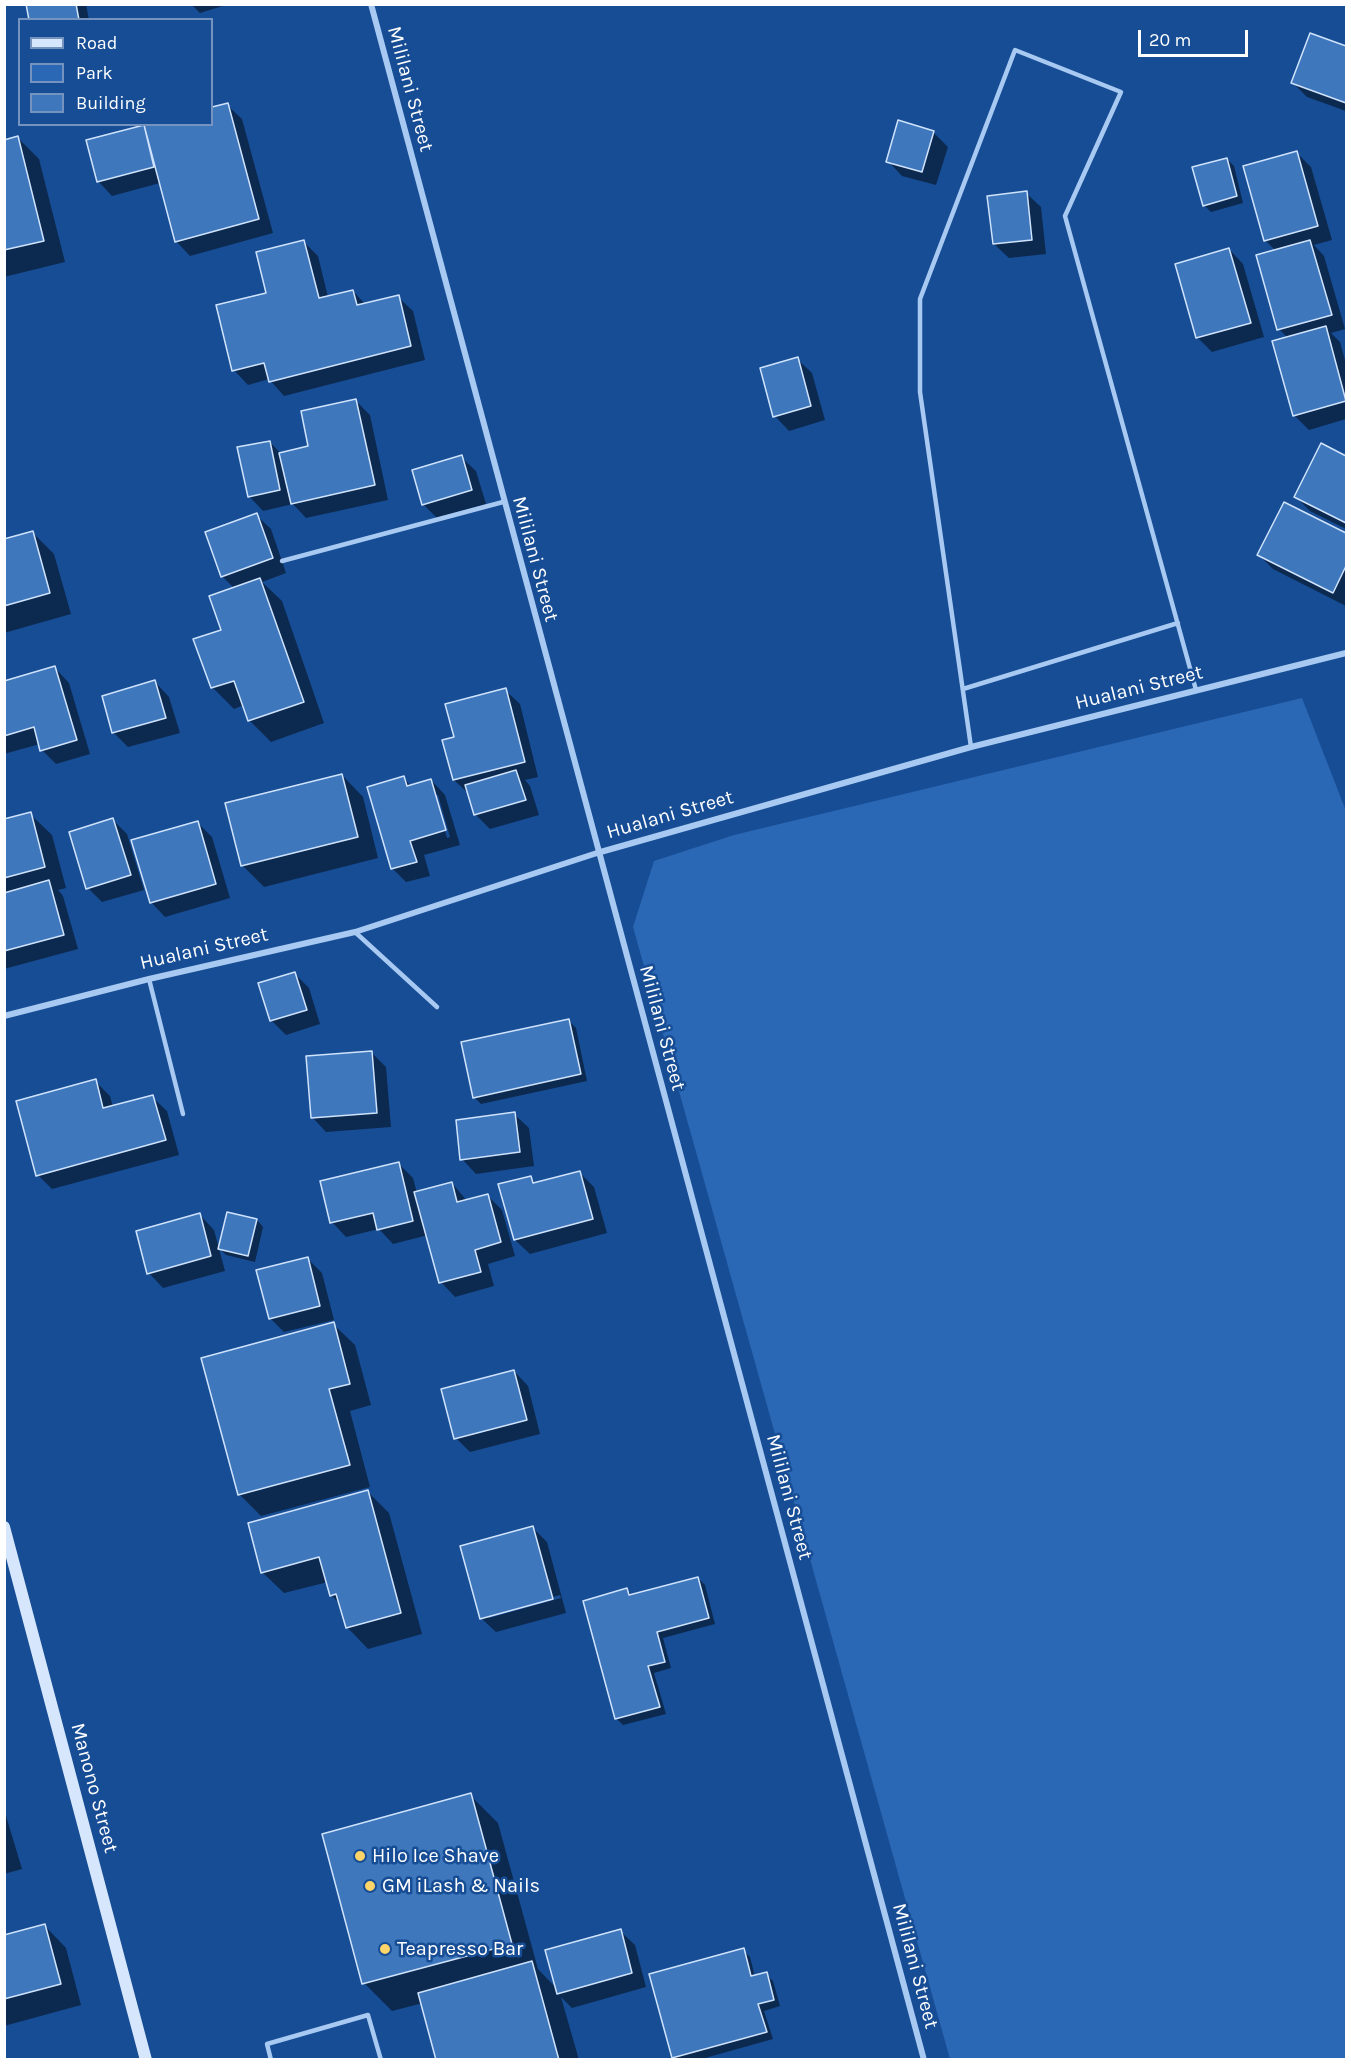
<!DOCTYPE html>
<style>
body{margin:0}
#map{position:relative;width:1351px;height:2064px;overflow:hidden;background:#174d95;font-family:Karla,sans-serif}
canvas{display:block}
.frame{position:absolute;inset:0;border:6px solid #fff;pointer-events:none}
.legend{position:absolute;left:18px;top:18px;width:195px;height:108px;box-sizing:border-box;background:#174d95;border:2px solid #7494bf;margin:0;padding:8px 10px;list-style:none;font-size:18px;color:#fff}
.legend li{display:flex;align-items:center;gap:12px;height:30px}
.legend b{width:30px;border:2px solid #7494bf}
.scale{position:absolute;left:1138px;top:30px;width:110px;height:27px;box-sizing:border-box;border:3px solid #fff;border-top:0;padding-left:8px;font-size:18px;line-height:21px;white-space:nowrap;color:#fff;-webkit-text-stroke:4px #174d95;paint-order:stroke}
</style>
<div id="map">
<canvas width="1351" height="2064"></canvas>
<div class="frame"></div>
<ul class="legend">
<li><b style="height:8px;background:#d6e6fc"></b>Road</li>
<li><b style="height:16px;background:#2a67b4"></b>Park</li>
<li><b style="height:16px;background:#3f77bd"></b>Building</li>
</ul>
<div class="scale">20 m</div>
</div>
<script>
const ctx = document.querySelector('canvas').getContext('2d');
ctx.lineJoin = 'round';
function paint(path, color) {
  ctx.fillStyle = color;
  ctx.fill(path, 'evenodd');
}
function strokePath(path, color, width, dash) {
  ctx.strokeStyle = color;
  ctx.lineWidth = width;
  ctx.lineCap = dash ? 'butt' : 'round';
  ctx.setLineDash(dash || []);
  ctx.stroke(path);
}
function label(font, color, halo, rows, align = 'center') {
  ctx.font = font + ' Karla,sans-serif';
  ctx.lineWidth = 5;
  ctx.setLineDash([]);
  ctx.textBaseline = 'middle';
  ctx.strokeStyle = halo;
  ctx.fillStyle = color;
  for (const [text, x, y, turn = 0] of rows) {
    ctx.save();
    ctx.translate(x, y);
    ctx.rotate((+turn || 0) * Math.PI / 180);
    ctx.textAlign = isNaN(turn) ? turn : align;
    if (halo) ctx.strokeText(text, 0, 0);
    ctx.fillText(text, 0, 0);
    ctx.restore();
  }
}
paint(new Path2D(`
 M 1302,698 L 1346,811 L 1346,2059 L 950,2059 L 633,927 L 654,861 L 734,835 Z`), '#2a67b4');
paint(new Path2D(`
 M 28,4 L 86,4 L 89,20 L 31,20 Z
 M 191,4 L 229,4 L 200,13 Z
 M 1310,35 L 1346,48 L 1346,111 L 1307,97 L 1293,83 Z
 M 227,105 L 242,119 L 273,233 L 190,256 L 176,241 L 160,183 L 112,196 L 98,181 L 88,141 L 150,124 L 212,124 L 212,109 Z
 M 933,132 L 948,147 L 936,185 L 902,176 L 888,161 Z
 M 18,138 L 39,159 L 65,262 L 4,277 L 4,141 Z
 M 1297,153 L 1311,167 L 1332,240 L 1314,245 L 1324,256 L 1345,329 L 1331,333 L 1340,342 L 1346,364 L 1346,419 L 1309,430 L 1295,416 L 1274,342 L 1288,338 L 1279,329 L 1276,251 L 1266,241 L 1245,167 Z
 M 1227,159 L 1234,166 L 1243,203 L 1211,212 L 1204,205 Z
 M 1026,193 L 1041,207 L 1046,254 L 1009,258 L 994,244 Z
 M 304,242 L 318,256 L 328,297 L 353,291 L 366,305 L 398,297 L 413,311 L 425,360 L 284,396 L 269,379 L 248,385 L 234,370 L 268,294 Z
 M 1229,249 L 1243,264 L 1264,337 L 1212,352 L 1197,337 Z
 M 797,359 L 812,373 L 825,420 L 789,431 L 775,416 Z
 M 355,400 L 370,415 L 388,500 L 306,518 L 293,504 L 263,511 L 249,496 L 270,442 L 281,454 L 310,447 Z
 M 1322,446 L 1346,458 L 1346,529 L 1310,511 L 1296,497 Z
 M 461,457 L 476,471 L 486,504 L 437,518 L 423,504 Z
 M 1284,504 L 1346,535 L 1346,606 L 1273,569 L 1259,555 Z
 M 256,515 L 271,529 L 286,573 L 262,582 L 282,601 L 324,723 L 271,742 L 249,720 L 244,705 L 234,709 L 212,687 L 223,631 L 235,589 L 222,576 Z
 M 33,533 L 54,554 L 71,614 L 4,633 L 4,541 Z
 M 55,668 L 69,683 L 90,754 L 56,764 L 42,750 L 40,744 L 4,754 L 4,683 Z
 M 155,682 L 169,697 L 180,733 L 128,747 L 114,733 L 104,697 Z
 M 505,690 L 520,704 L 538,777 L 525,780 L 530,786 L 539,815 L 490,829 L 476,815 L 469,794 L 454,780 Z
 M 342,775 L 363,797 L 378,858 L 264,887 L 243,866 L 227,804 Z
 M 404,778 L 411,786 L 431,780 L 445,795 L 460,845 L 424,855 L 430,876 L 406,882 L 392,868 ZM 435,795 L 438,795 L 450,837 L 447,838 Z
 M 30,814 L 52,835 L 66,888 L 58,890 L 63,896 L 78,949 L 4,969 L 4,821 Z
 M 113,820 L 127,834 L 144,890 L 102,902 L 88,888 Z
 M 198,823 L 212,837 L 230,898 L 165,917 L 151,902 Z
 M 294,973 L 309,988 L 320,1024 L 286,1035 L 272,1021 L 260,984 Z
 M 569,1021 L 576,1028 L 587,1081 L 481,1104 L 474,1097 Z
 M 372,1053 L 386,1067 L 391,1127 L 326,1132 L 312,1117 Z
 M 95,1081 L 110,1096 L 113,1107 L 152,1097 L 167,1111 L 179,1155 L 52,1189 L 38,1175 Z
 M 514,1114 L 529,1128 L 534,1166 L 476,1174 L 462,1159 Z
 M 399,1164 L 413,1178 L 417,1193 L 452,1183 L 467,1201 L 487,1195 L 502,1210 L 515,1256 L 488,1264 L 494,1286 L 455,1297 L 441,1282 L 428,1235 L 393,1244 L 379,1229 L 346,1237 L 332,1222 Z
 M 579,1172 L 594,1187 L 607,1233 L 530,1254 L 515,1240 L 500,1185 L 530,1177 L 537,1184 Z
 M 200,1215 L 214,1230 L 225,1271 L 163,1288 L 149,1273 Z
 M 257,1220 L 263,1227 L 255,1262 L 226,1255 L 219,1248 Z
 M 307,1258 L 322,1273 L 334,1320 L 284,1332 L 270,1318 Z
 M 333,1324 L 355,1345 L 371,1405 L 350,1411 L 370,1487 L 261,1516 L 239,1494 Z
 M 514,1371 L 528,1386 L 540,1434 L 470,1452 L 456,1438 Z
 M 368,1492 L 389,1513 L 422,1634 L 368,1649 L 347,1627 L 340,1604 L 331,1595 L 328,1582 L 284,1593 L 262,1572 Z
 M 533,1528 L 547,1542 L 566,1613 L 496,1632 L 481,1618 ZM 560,1595 L 561,1598 L 489,1618 L 489,1615 Z
 M 698,1578 L 705,1585 L 715,1624 L 663,1638 L 671,1668 L 654,1673 L 666,1714 L 623,1725 L 616,1718 L 627,1590 L 633,1596 Z
 M 470,1795 L 498,1823 L 538,1969 L 556,1988 L 620,1931 L 635,1945 L 646,1987 L 572,2008 L 561,1997 L 579,2060 L 438,2060 L 423,2003 L 392,2011 L 364,1983 Z
 M 4,1809 L 22,1869 L 4,1874 Z
 M 45,1926 L 66,1948 L 81,2005 L 4,2026 L 4,1937 Z
 M 743,1950 L 750,1957 L 755,1977 L 766,1974 L 773,1981 L 780,2006 L 764,2011 L 773,2039 L 698,2060 L 675,2060 L 673,2058 Z`), '#0007');
const building = new Path2D(`
 M 26,4 L 76,4 L 79,20 L 29,20 Z
 M 1310,33 L 1346,46 L 1346,103 L 1291,83 Z
 M 228,103 L 259,219 L 175,242 L 144,125 L 212,124 L 212,107 Z
 M 898,120 L 934,131 L 922,172 L 886,162 Z
 M 144,125 L 154,167 L 97,182 L 86,140 Z
 M 18,136 L 44,241 L 4,250 L 4,140 Z
 M 1297,151 L 1318,226 L 1264,241 L 1243,166 Z
 M 1227,158 L 1237,196 L 1203,206 L 1192,167 Z
 M 1027,191 L 1032,240 L 993,244 L 987,196 Z
 M 304,240 L 319,298 L 353,290 L 357,305 L 399,295 L 411,346 L 269,382 L 264,363 L 232,371 L 216,305 L 266,293 L 256,252 Z
 M 1310,240 L 1332,315 L 1277,330 L 1256,255 Z
 M 1229,248 L 1251,323 L 1196,338 L 1175,264 Z
 M 1326,326 L 1346,401 L 1293,416 L 1272,341 Z
 M 798,357 L 811,406 L 773,417 L 760,368 Z
 M 356,399 L 375,485 L 291,504 L 279,453 L 308,446 L 301,411 Z
 M 270,441 L 280,490 L 248,497 L 237,447 Z
 M 1321,443 L 1346,456 L 1346,523 L 1294,497 Z
 M 462,455 L 472,490 L 422,505 L 412,470 Z
 M 1284,502 L 1346,533 L 1346,566 L 1333,593 L 1257,555 Z
 M 257,513 L 273,558 L 221,577 L 205,532 Z
 M 33,531 L 50,593 L 4,606 L 4,539 Z
 M 260,578 L 304,702 L 248,721 L 234,681 L 211,688 L 193,639 L 221,630 L 209,596 Z
 M 55,666 L 77,740 L 40,751 L 34,727 L 4,736 L 4,681 Z
 M 155,680 L 166,718 L 112,733 L 102,696 Z
 M 506,688 L 525,762 L 453,780 L 442,740 L 454,737 L 445,704 Z
 M 516,770 L 526,800 L 474,815 L 465,785 Z
 M 342,774 L 358,837 L 241,866 L 225,803 Z
 M 404,776 L 407,786 L 431,779 L 446,830 L 410,841 L 417,862 L 391,869 L 367,787 Z
 M 31,812 L 45,867 L 4,878 L 4,819 Z
 M 113,818 L 131,875 L 86,889 L 69,832 Z
 M 198,821 L 216,884 L 150,903 L 131,840 Z
 M 49,880 L 64,935 L 4,951 L 4,893 Z
 M 295,972 L 307,1010 L 270,1021 L 258,983 Z
 M 569,1019 L 581,1074 L 473,1098 L 461,1042 Z
 M 372,1051 L 377,1113 L 311,1118 L 306,1056 Z
 M 96,1079 L 103,1108 L 153,1095 L 166,1140 L 36,1176 L 16,1101 Z
 M 515,1112 L 520,1152 L 460,1160 L 456,1120 Z
 M 399,1162 L 413,1221 L 377,1230 L 373,1213 L 330,1223 L 320,1181 Z
 M 580,1171 L 593,1219 L 514,1240 L 498,1184 L 531,1176 L 533,1183 Z
 M 452,1182 L 457,1202 L 488,1194 L 501,1242 L 475,1250 L 481,1272 L 439,1283 L 414,1192 Z
 M 227,1212 L 257,1219 L 248,1256 L 218,1249 Z
 M 200,1213 L 211,1256 L 147,1274 L 136,1231 Z
 M 308,1257 L 320,1306 L 269,1319 L 256,1270 Z
 M 334,1322 L 350,1384 L 329,1389 L 350,1465 L 238,1495 L 201,1358 Z
 M 514,1370 L 527,1420 L 454,1439 L 441,1389 Z
 M 368,1490 L 401,1613 L 346,1628 L 336,1594 L 330,1596 L 319,1557 L 261,1573 L 248,1523 Z
 M 533,1526 L 553,1599 L 480,1619 L 460,1546 Z
 M 698,1577 L 709,1618 L 657,1632 L 665,1662 L 648,1666 L 660,1707 L 615,1719 L 583,1601 L 627,1588 L 629,1595 Z
 M 471,1793 L 512,1944 L 362,1984 L 322,1834 Z
 M 45,1924 L 61,1984 L 4,1999 L 4,1935 Z
 M 621,1929 L 632,1973 L 557,1994 L 545,1950 Z
 M 744,1948 L 751,1976 L 767,1972 L 774,2000 L 758,2004 L 767,2032 L 672,2058 L 649,1974 Z
 M 532,1961 L 559,2060 L 436,2060 L 418,1993 Z`);
paint(building, '#3f77bd');
strokePath(building, '#cfe3fc', 1.5);
strokePath(new Path2D(`
 M 282,561 L 503,502
 M 963,689 L 1178,623
 M 971,747 L 920,392 L 920,299 L 1015,50 L 1121,92 L 1065,216 L 1196,690
 M 355,932 L 437,1007
 M 149,979 L 183,1114
 M 271,2060 L 267,2044 L 368,2015 L 381,2060`), '#a8c9f1', 4.5);
strokePath(new Path2D(`
 M 371,4 L 924,2060
 M 4,1016 L 149,979 L 355,932 L 597,853 L 971,747 L 1346,653`), '#a8c9f1', 6);
strokePath(new Path2D(`
 M 4,1527 L 146,2060`), '#d6e6fc', 12);
for (const [x, y, r, color] of [
 [360,1856,6,"#ffd468"],
 [370,1886,6,"#ffd468"],
 [385,1949,6,"#ffd468"]
]) {
  const dot = new Path2D();
  dot.arc(x, y, r, 0, 2 * Math.PI);
  ctx.fillStyle = color;
  ctx.fill(dot);
  strokePath(dot, '#174d95', 2);
}
label('20px', '#fff', '#174d95', [
 ["Mililani Street",410,89,75],
 ["Mililani Street",535,559,75],
 ["Hualani Street",1139,688,-14],
 ["Hualani Street",670,815,-16],
 ["Hualani Street",204,949,-13],
 ["Mililani Street",662,1028,75],
 ["Mililani Street",789,1497,75],
 ["Manono Street",94,1788,75],
 ["Mililani Street",915,1966,75]
]);
label('20px', '#fff', '#174d95', [
 ["Hilo Ice Shave",372,1856],
 ["GM iLash & Nails",382,1886],
 ["Teapresso Bar",397,1949]
], 'left');
</script>
